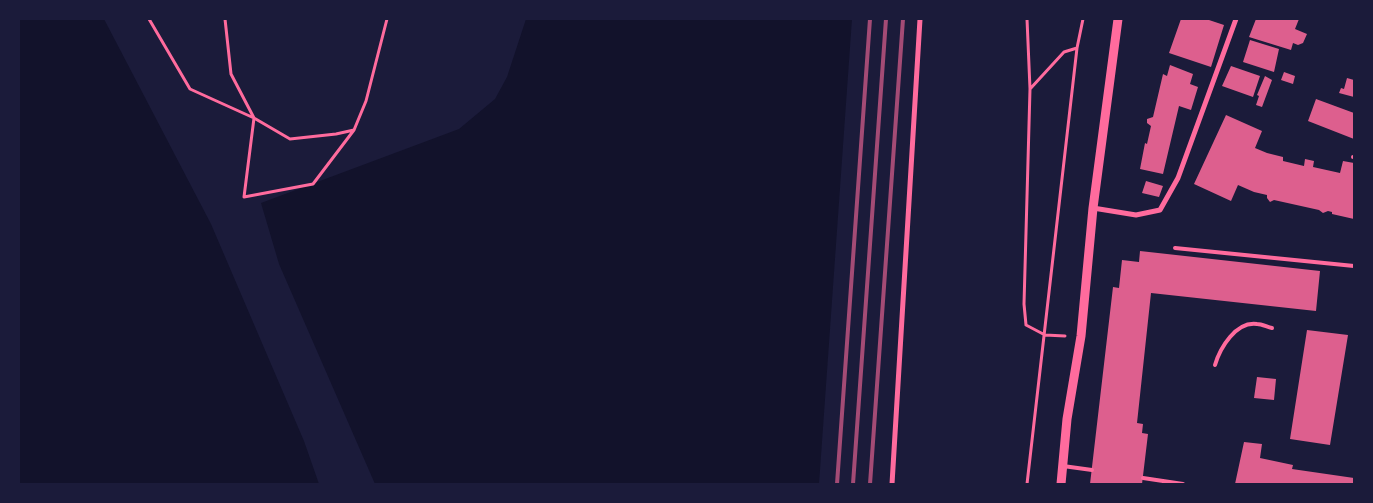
<!DOCTYPE html>
<style>
body{margin:0}
#map{position:relative;width:1373px;height:503px;overflow:hidden;background:#1b1b3a;font-family:"DejaVu Sans",sans-serif}
canvas{display:block}
.frame{position:absolute;inset:0;border:20px solid #1b1b3a;pointer-events:none}
</style>
<div id="map">
<canvas width="1373" height="503"></canvas>
<div class="frame"></div>
</div>
<script>
const ctx = document.querySelector('canvas').getContext('2d');
ctx.lineJoin = 'round';
function paint(path, color) {
  ctx.fillStyle = color;
  ctx.fill(path, 'evenodd');
}
function strokePath(path, color, width, dash) {
  ctx.strokeStyle = color;
  ctx.lineWidth = width;
  ctx.lineCap = dash ? 'butt' : 'round';
  ctx.setLineDash(dash || []);
  ctx.stroke(path);
}
paint(new Path2D(`
 M 19,19 L 104,19 L 211,224 L 304,441 L 319,484 L 19,484 Z
 M 526,19 L 852,19 L 819,484 L 375,484 L 279,264 L 261,203 L 459,129 L 495,99 L 507,77 Z`), '#12122b');
paint(new Path2D(`
 M 1181,19 L 1206,19 L 1224,25 L 1211,67 L 1169,53 Z
 M 1256,19 L 1299,19 L 1295,29 L 1307,34 L 1303,43 L 1298,45 L 1293,43 L 1291,50 L 1249,37 Z
 M 1250,40 L 1279,49 L 1274,72 L 1243,62 Z
 M 1170,65 L 1193,74 L 1190,84 L 1198,87 L 1191,110 L 1179,106 L 1163,174 L 1140,169 L 1145,143 L 1147,144 L 1151,126 L 1147,123 L 1147,119 L 1153,117 L 1163,74 L 1167,76 Z
 M 1231,66 L 1260,76 L 1253,97 L 1222,86 Z
 M 1284,72 L 1295,76 L 1293,84 L 1281,80 Z
 M 1265,76 L 1272,80 L 1262,107 L 1256,105 L 1259,96 L 1257,95 Z
 M 1347,78 L 1354,80 L 1354,97 L 1339,93 L 1341,88 L 1344,89 Z
 M 1316,99 L 1354,113 L 1354,139 L 1308,121 Z
 M 1226,115 L 1262,131 L 1255,148 L 1267,153 L 1283,157 L 1283,161 L 1304,166 L 1305,159 L 1314,161 L 1313,167 L 1340,173 L 1343,161 L 1354,163 L 1354,219 L 1332,214 L 1332,212 L 1328,211 L 1323,213 L 1319,210 L 1274,200 L 1270,202 L 1267,198 L 1267,195 L 1254,192 L 1238,185 L 1231,201 L 1194,184 Z
 M 1146,181 L 1163,186 L 1159,197 L 1142,193 Z
 M 1140,251 L 1320,271 L 1316,311 L 1151,293 L 1137,423 L 1143,424 L 1142,433 L 1148,434 L 1142,484 L 1090,484 L 1113,287 L 1119,288 L 1122,260 L 1139,262 Z
 M 1307,330 L 1348,335 L 1330,445 L 1290,439 Z
 M 1257,377 L 1276,379 L 1274,400 L 1254,398 Z
 M 1244,442 L 1262,444 L 1260,458 L 1293,465 L 1292,469 L 1354,478 L 1354,484 L 1235,484 Z`), '#dd5f8e');
strokePath(new Path2D(`
 M 149,19 L 190,89 L 254,118
 M 225,19 L 231,74 L 254,118
 M 1027,19 L 1030,89 L 1024,304 L 1026,325 L 1045,335 L 1065,336
 M 1030,89 L 1064,52 L 1077,48
 M 354,130 L 336,134 L 290,139 L 254,118 L 244,197 L 313,184 L 354,130 L 366,101 L 387,19
 M 1027,484 L 1077,48 L 1083,19`), '#ff6b9d', 3);
strokePath(new Path2D(`
 M 1353,157 L 1354,157
 M 1175,248 L 1354,266
 M 1215,365 C 1220,348 1236,321 1257,324 C 1262,324 1267,327 1272,328
 M 1063,466 L 1092,470
 M 1143,478 L 1183,484`), '#ff6b9d', 4);
strokePath(new Path2D(`
 M 1093,208 L 1136,215 L 1160,210 L 1178,178 L 1236,19
 M 892,484 L 920,19`), '#ff6b9d', 5);
strokePath(new Path2D(`
 M 1061,484 L 1067,419 L 1081,336 L 1093,208 L 1118,19`), '#ff6b9d', 9);
strokePath(new Path2D(`
 M 837,484 L 870,19
 M 853,484 L 886,19
 M 870,484 L 903,19`), '#a44b75', 4);
</script>
